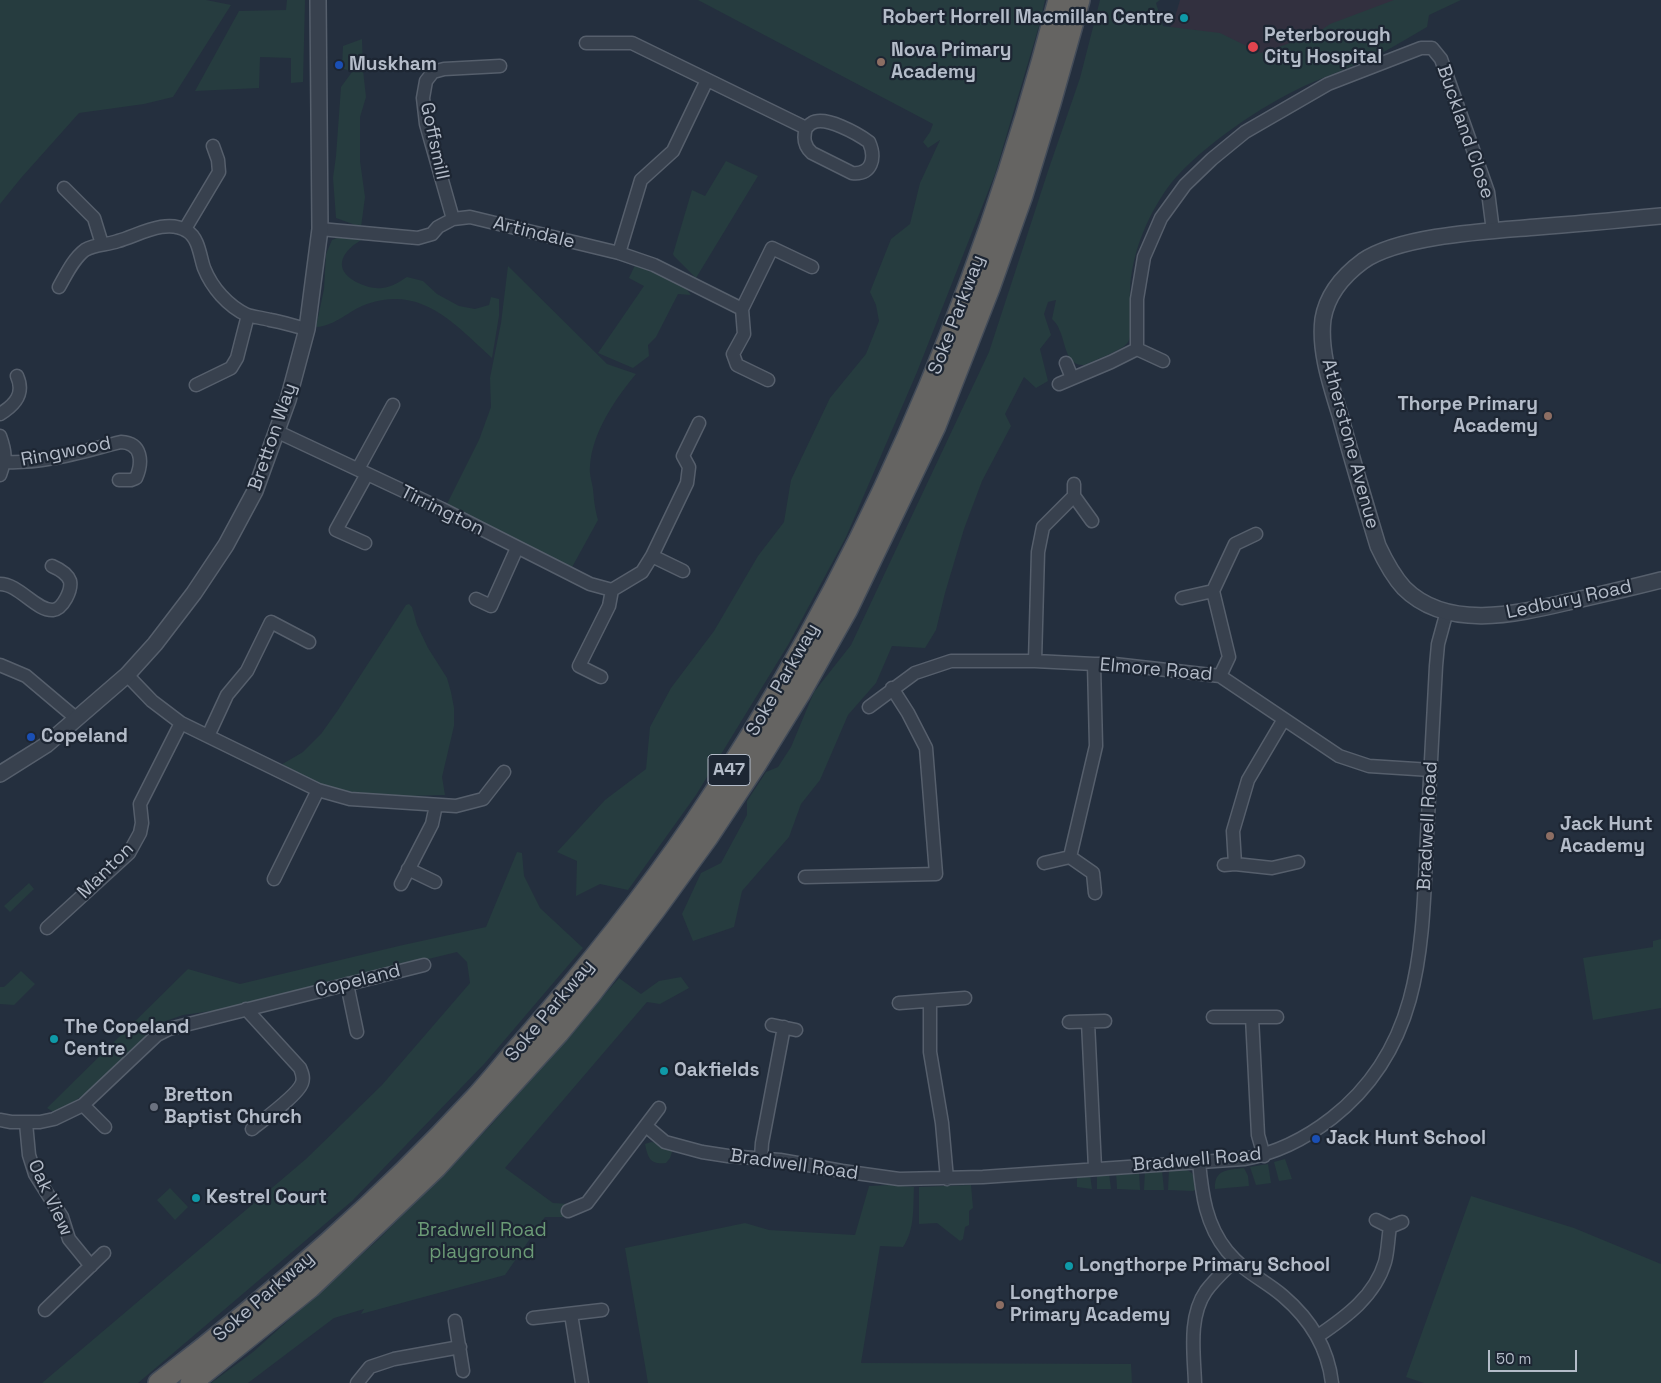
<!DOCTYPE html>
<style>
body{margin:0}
#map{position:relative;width:1661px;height:1383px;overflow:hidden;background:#242f3e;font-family:"Space Grotesk",sans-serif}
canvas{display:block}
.scale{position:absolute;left:1488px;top:1350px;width:89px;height:22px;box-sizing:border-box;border:2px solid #b4bcc9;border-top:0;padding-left:6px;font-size:15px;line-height:18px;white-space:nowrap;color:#b4bcc9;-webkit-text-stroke:4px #1d2633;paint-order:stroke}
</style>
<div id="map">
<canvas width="1661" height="1383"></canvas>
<div class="scale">50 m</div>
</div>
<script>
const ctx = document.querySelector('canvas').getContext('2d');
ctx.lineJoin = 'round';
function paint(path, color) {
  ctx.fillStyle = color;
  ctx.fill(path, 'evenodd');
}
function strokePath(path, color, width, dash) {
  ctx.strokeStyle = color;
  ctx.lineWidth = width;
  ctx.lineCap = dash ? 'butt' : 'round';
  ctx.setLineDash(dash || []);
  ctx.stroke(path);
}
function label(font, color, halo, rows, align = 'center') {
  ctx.font = font + ' "Space Grotesk",sans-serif';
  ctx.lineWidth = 4.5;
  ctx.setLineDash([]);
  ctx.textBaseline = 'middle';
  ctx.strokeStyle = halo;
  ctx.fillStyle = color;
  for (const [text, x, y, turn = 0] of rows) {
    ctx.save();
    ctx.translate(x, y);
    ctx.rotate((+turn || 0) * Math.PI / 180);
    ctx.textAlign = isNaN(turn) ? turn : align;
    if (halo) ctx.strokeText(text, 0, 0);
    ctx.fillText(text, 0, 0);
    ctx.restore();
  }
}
paint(new Path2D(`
 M 1180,0 L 1454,0 L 1242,102 L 1125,70 L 1173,24 Z`), '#32303f');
paint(new Path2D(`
 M 0,0 L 206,0 L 231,5 L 173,97 L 144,104 L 79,113 L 21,178 L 0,204 Z
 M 287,0 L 305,0 L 303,82 L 291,83 L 291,58 L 260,57 L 259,88 L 195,91 L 239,11 L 286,10 Z
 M 698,0 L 1045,0 L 1039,26 L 995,174 L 917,372 L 846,537 L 788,645 L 696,795 L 628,890 L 600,884 L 576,896 L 577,861 L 557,852 L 605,800 L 646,769 L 650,727 L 671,688 L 714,631 L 758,556 L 784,522 L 791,480 L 830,398 L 866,354 L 879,321 L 876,305 L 870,292 L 891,239 L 910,224 L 920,183 L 940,140 L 928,148 L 923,142 L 930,132 L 933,124 Z
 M 1100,0 L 1160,0 L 1156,3 L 1163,26 L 1220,33 L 1261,53 L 1316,34 L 1330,24 L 1394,0 L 1461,0 L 1429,15 L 1427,27 C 1409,37 1392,48 1374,57 C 1348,69 1319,78 1294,91 C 1254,111 1191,154 1166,190 C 1146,219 1132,254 1130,289 C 1129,302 1135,332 1128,342 C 1124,350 1094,360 1085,365 C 1065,367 1066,342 1059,329 C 1058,325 1055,322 1052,319 L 1056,300 L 1048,302 L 1044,314 L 1051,335 L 1040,349 L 1048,381 L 1036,388 L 1024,377 L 1005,414 L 1011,426 L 982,481 L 964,529 L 945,593 L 936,630 L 925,648 L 892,646 L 876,683 L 848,715 L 820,780 L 801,804 L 789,837 L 742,891 L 734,927 L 693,941 L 682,914 L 701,873 L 721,863 L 747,815 L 747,801 L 766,772 L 778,767 L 791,747 L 814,692 L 851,645 L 989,352 L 1048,171 L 1080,78 Z
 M 362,39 L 363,70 L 366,97 L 360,117 L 360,161 L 365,197 L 361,227 L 336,218 L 333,178 L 336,156 L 341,87 L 352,72 L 342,68 L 343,46 Z
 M 726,161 L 758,176 L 696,278 L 674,256 L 673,254 L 692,190 L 705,196 Z
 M 339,237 L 363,239 C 343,250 331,268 356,282 C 365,286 373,289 382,288 C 392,287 399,282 407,277 L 423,281 L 437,294 L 459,306 L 475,309 L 489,305 L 491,297 L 499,299 L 499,316 L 492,358 C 455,325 423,285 367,304 C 349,310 336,326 316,327 L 324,289 L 326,254 L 332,240 Z
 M 636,263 L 684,286 L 691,295 L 678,294 L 656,337 L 648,345 L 649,356 L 633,368 L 598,353 L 644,286 L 629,278 Z
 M 508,266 L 607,364 L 636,374 C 615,399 592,433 590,466 C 589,474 592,482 593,489 C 594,501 595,509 598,520 L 571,569 L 445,508 L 479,440 L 491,407 L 490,378 L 501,323 Z
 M 409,604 L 412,607 L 417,625 L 428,648 L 447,678 L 451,692 L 454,708 L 454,726 L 442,777 L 445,795 L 372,797 C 360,790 347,793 334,789 C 315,783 297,774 279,766 L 303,752 L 321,734 L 338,710 L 406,605 Z
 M 517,852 L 522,853 L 524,876 L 540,908 L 583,948 L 485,1063 L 352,1201 L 138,1383 L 42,1383 L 306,1159 L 382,1085 L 470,983 L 467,962 L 457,952 L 219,1010 L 183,1015 L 163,1022 L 104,1080 L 72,1103 L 55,1113 L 47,1108 L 188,969 L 240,984 L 403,945 L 486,927 Z
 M 29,883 L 34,889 L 10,912 L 4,906 Z
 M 1661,939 L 1661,1008 L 1593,1020 L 1583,958 L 1653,947 L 1653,941 Z
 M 21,971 L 35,984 L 14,1005 L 0,1004 L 0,987 L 4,987 Z
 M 681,977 L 689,988 L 660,1004 L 647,1002 L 505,1168 L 553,1203 L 568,1204 L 568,1217 L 545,1217 L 505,1275 L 361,1314 L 364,1309 L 334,1318 L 248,1383 L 211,1383 L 253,1352 L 379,1239 L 491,1125 L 619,978 L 641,994 L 659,981 Z
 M 651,1142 L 659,1143 L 673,1149 L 670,1158 L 666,1163 C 650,1165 648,1158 645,1144 Z
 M 1285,1159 L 1292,1179 L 1279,1181 L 1274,1162 Z
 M 1268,1164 L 1271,1183 L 1256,1185 L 1250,1167 Z
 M 1180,1168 C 1194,1171 1195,1176 1197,1189 L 1193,1191 L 1168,1190 L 1169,1169 Z
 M 1244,1168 L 1248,1176 L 1249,1186 L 1215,1189 C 1214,1169 1228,1170 1244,1168 Z
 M 1145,1170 L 1162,1170 L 1164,1190 L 1144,1190 Z
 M 1139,1171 L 1140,1190 L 1117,1189 L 1116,1172 Z
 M 1109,1173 L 1111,1189 L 1097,1189 L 1097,1174 Z
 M 1090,1174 L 1092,1189 L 1077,1187 L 1077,1175 Z
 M 889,1185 L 914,1187 C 913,1207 915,1230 903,1247 L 880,1246 L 861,1363 L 1131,1364 L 1132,1383 L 648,1383 L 625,1248 L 745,1223 L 769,1230 L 855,1235 L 869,1186 Z
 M 971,1185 L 973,1208 L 969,1211 L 969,1225 L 965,1227 L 963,1239 L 960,1241 L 937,1223 L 919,1224 L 919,1187 Z
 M 170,1188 L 188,1207 L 175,1220 L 157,1200 Z
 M 1471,1196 L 1574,1228 L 1661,1264 L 1661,1383 L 1424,1383 L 1406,1377 Z`), '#263c3f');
const minor = new Path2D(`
 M 586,43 L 632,43 L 806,128 C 807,127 811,123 812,123 C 825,115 858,134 869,142 C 876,158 872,175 852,173 L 812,153 C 804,146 803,138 806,128
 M 64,188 L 94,218 L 102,244
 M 453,219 L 426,124 L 423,98 L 426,81 L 433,72 L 444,69 L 500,66
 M 185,229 L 219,172 L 218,160 L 213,146
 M 320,229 L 418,238 L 432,234 L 438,227 L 453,219 L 470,217 L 619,253 L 654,265 L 742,309
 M 619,253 L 641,180 L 673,151 L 707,80
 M 59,287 C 66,275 73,259 85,250 C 95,244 107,245 118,241 C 139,235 166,218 187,231 C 199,238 200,257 204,268 C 212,288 228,306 247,315 C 254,317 263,318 270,320 C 282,322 294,326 307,329
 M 1137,349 L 1137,299 L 1144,257 L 1161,218 L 1185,185 L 1212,159 L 1245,132 L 1328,84 L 1421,48 L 1432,48 L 1441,59 L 1488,192 L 1493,231
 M 1137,349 L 1163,361
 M 1066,363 L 1072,378
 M 768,380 L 737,365 L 733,354 L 744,334 L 742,309 L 772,248 L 812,267
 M 1059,384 L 1111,362 L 1137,349
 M 196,385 L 231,368 L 237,358 L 248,315
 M 0,414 C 15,405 25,394 17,376
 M 278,432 L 442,509 L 590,584 L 612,590 L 642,572 L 652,556 L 687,483 L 689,467 L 683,456 L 699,423
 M 0,436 C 6,453 6,458 0,475
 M 5,462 C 45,464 83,451 121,442 C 142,443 143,462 136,478 L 131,480 L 119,480
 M 358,469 L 393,405
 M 1074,484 L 1074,496 L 1092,521
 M 365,543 L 336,530 L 367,474
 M 652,556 L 683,571
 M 0,584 C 19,584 36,611 53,610 C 63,609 72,590 70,581 C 67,573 59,569 52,566
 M 1182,598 L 1213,591
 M 476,599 L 491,606 L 517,548
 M 1035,661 L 1038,552 L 1043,527 L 1074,496
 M 0,665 L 26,676 L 77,719
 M 127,675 L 152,701 L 181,723 L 318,790 L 350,799 L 456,806 L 483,799 L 504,772
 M 1220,676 L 1229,657 L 1213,591 L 1235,544 L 1256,534
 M 601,677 L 579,666 L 609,606 L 612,590
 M 869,707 L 915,673 L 951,661 L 1035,661 L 1094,664 L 1114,664 L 1220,676 L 1339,756 L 1369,766 L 1431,770
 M 208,736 L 227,695 L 247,671 L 271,622 L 309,642
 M 1070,857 L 1096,746 L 1094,664
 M 1044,863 L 1070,857 L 1093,873 L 1095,893
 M 1235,864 L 1233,831 L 1248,780 L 1284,719
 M 1224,865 L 1235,864 L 1272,868 L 1298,862
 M 408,869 L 435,882
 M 805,877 L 936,874 L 926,748 L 908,713 L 892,688
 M 274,879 L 318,790
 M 401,884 L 432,824 L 436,805
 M 47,928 L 129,853 L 140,833 L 142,823 L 140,804 L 181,723
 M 347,984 L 357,1032
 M 930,1001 L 930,1052 L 942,1123 L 947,1179
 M 899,1003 L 965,998
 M 246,1009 L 300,1068 C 302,1073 304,1077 302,1083 C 298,1095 263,1120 252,1129
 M 1213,1017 L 1277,1017
 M 1252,1017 L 1258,1135 L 1264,1156
 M 1069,1022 L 1105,1021
 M 1088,1022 L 1095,1168
 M 772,1025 L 796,1030
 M 83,1105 L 105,1127
 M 0,1120 L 11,1122 L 40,1122 L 54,1119 L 83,1105 L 157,1035 L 169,1029 L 424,965
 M 26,1123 L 29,1155 L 35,1174 L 62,1217 L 69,1239 L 91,1266
 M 646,1126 L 665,1142 L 702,1152 L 728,1156 L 780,1160 L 842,1171 L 899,1179 L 983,1177 L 1244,1159 C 1278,1153 1305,1139 1332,1118 C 1424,1046 1422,943 1427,836 C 1430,779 1433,723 1436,666 L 1438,644 L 1447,611
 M 761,1158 L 762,1143 L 784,1027
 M 1199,1162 C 1202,1195 1206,1225 1227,1251 C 1245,1273 1263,1279 1283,1296 C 1310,1319 1328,1348 1332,1383
 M 568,1211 L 587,1203 L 659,1108
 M 1376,1220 L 1390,1227 L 1402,1222
 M 45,1310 L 104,1253
 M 571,1314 L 582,1383
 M 533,1318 L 602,1310
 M 455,1321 L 463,1371
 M 1318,1336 C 1346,1317 1375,1296 1385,1262 C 1388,1251 1388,1238 1390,1227
 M 357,1383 L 370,1367 L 394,1359 L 460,1347
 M 1195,1383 C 1194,1354 1188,1317 1206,1291 C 1214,1280 1225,1270 1235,1260`);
const tertiary = new Path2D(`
 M 1661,216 C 1620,220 1578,224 1537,227 C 1490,231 1401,235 1363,261 C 1344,275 1327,295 1323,319 C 1319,351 1331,385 1340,415 C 1352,459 1365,503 1378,546 C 1385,561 1393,576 1404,588 C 1447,631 1517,614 1568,602 C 1599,595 1630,588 1661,580
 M 0,774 L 46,745 L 127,675 L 155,644 L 194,593 L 226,545 L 255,491 L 288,400 L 307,329 L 320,229 L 318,0`);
const trunk = new Path2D(`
 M 159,1383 C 270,1298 378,1204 473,1101 C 490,1083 506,1062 523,1043 C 584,973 642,901 695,823 C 864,573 983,292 1059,0
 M 191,1383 L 310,1287 L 436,1167 L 558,1033 L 590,994 L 655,909 L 708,836 L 755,765 L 799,694 L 847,609 L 935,426 L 989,288 L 1022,195 L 1050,103 L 1079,0`);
strokePath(minor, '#565f6c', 15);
strokePath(tertiary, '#565f6c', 18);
strokePath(trunk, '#434c59', 24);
strokePath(minor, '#38414e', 12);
strokePath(tertiary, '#38414e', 15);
strokePath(trunk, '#656462', 21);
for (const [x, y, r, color] of [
 [1184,18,5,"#0f9aa8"],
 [1253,47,6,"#e0444e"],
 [881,62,5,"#8d6e63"],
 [339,65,5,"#1a4fb4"],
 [1548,416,5,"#8d6e63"],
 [31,737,5,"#1a4fb4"],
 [1550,836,5,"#8d6e63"],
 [54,1039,5,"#0f9aa8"],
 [664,1071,5,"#0f9aa8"],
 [154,1107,5,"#6b7280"],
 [1316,1139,5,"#1a4fb4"],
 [196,1198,5,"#0f9aa8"],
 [1069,1266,5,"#0f9aa8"],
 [1000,1305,5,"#8d6e63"]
]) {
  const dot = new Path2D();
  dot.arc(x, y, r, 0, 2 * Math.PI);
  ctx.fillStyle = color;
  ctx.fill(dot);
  strokePath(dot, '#1d2633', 2);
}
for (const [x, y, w] of [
 [729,770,42]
]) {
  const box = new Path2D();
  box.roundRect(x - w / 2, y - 15.5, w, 31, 4);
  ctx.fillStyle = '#1d2633';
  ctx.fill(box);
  strokePath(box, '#b4bcc9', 1);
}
label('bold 18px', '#b4bcc9', null, [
 ["A47",729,770]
]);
label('bold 19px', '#b4bcc9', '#1d2633', [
 ["Robert Horrell Macmillan Centre",1174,18,"right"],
 ["Peterborough",1264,36],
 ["City Hospital",1264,58],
 ["Nova Primary",891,51],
 ["Academy",891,73],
 ["Muskham",349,65],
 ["Thorpe Primary",1538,405,"right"],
 ["Academy",1538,427,"right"],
 ["Copeland",41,737],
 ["Jack Hunt",1560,825],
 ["Academy",1560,847],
 ["The Copeland",64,1028],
 ["Centre",64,1050],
 ["Oakfields",674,1071],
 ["Bretton",164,1096],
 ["Baptist Church",164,1118],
 ["Jack Hunt School",1326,1139],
 ["Kestrel Court",206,1198],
 ["Longthorpe Primary School",1079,1266],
 ["Longthorpe",1010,1294],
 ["Primary Academy",1010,1316]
], 'left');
label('19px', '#b4bcc9', '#1d2633', [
 ["Buckland Close",1465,132,71],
 ["Goffsmill",434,141,78],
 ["Artindale",534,233,14],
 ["Soke Parkway",957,315,-69],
 ["Bretton Way",273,437,-71],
 ["Atherstone Avenue",1350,444,75],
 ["Ringwood",66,452,-11],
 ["Tirrington",442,511,26],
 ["Ledbury Road",1569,600,-12],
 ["Elmore Road",1156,670,5],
 ["Soke Parkway",783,680,-60],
 ["Bradwell Road",1428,826,-87],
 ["Manton",106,871,-45],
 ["Copeland",358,981,-14],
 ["Soke Parkway",550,1011,-50],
 ["Bradwell Road",1197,1160,-5],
 ["Bradwell Road",794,1165,8],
 ["Oak View",50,1198,65],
 ["Soke Parkway",264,1297,-41]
]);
label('19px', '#6b9a76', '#1d2633', [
 ["Bradwell Road",482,1231],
 ["playground",482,1253]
]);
</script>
